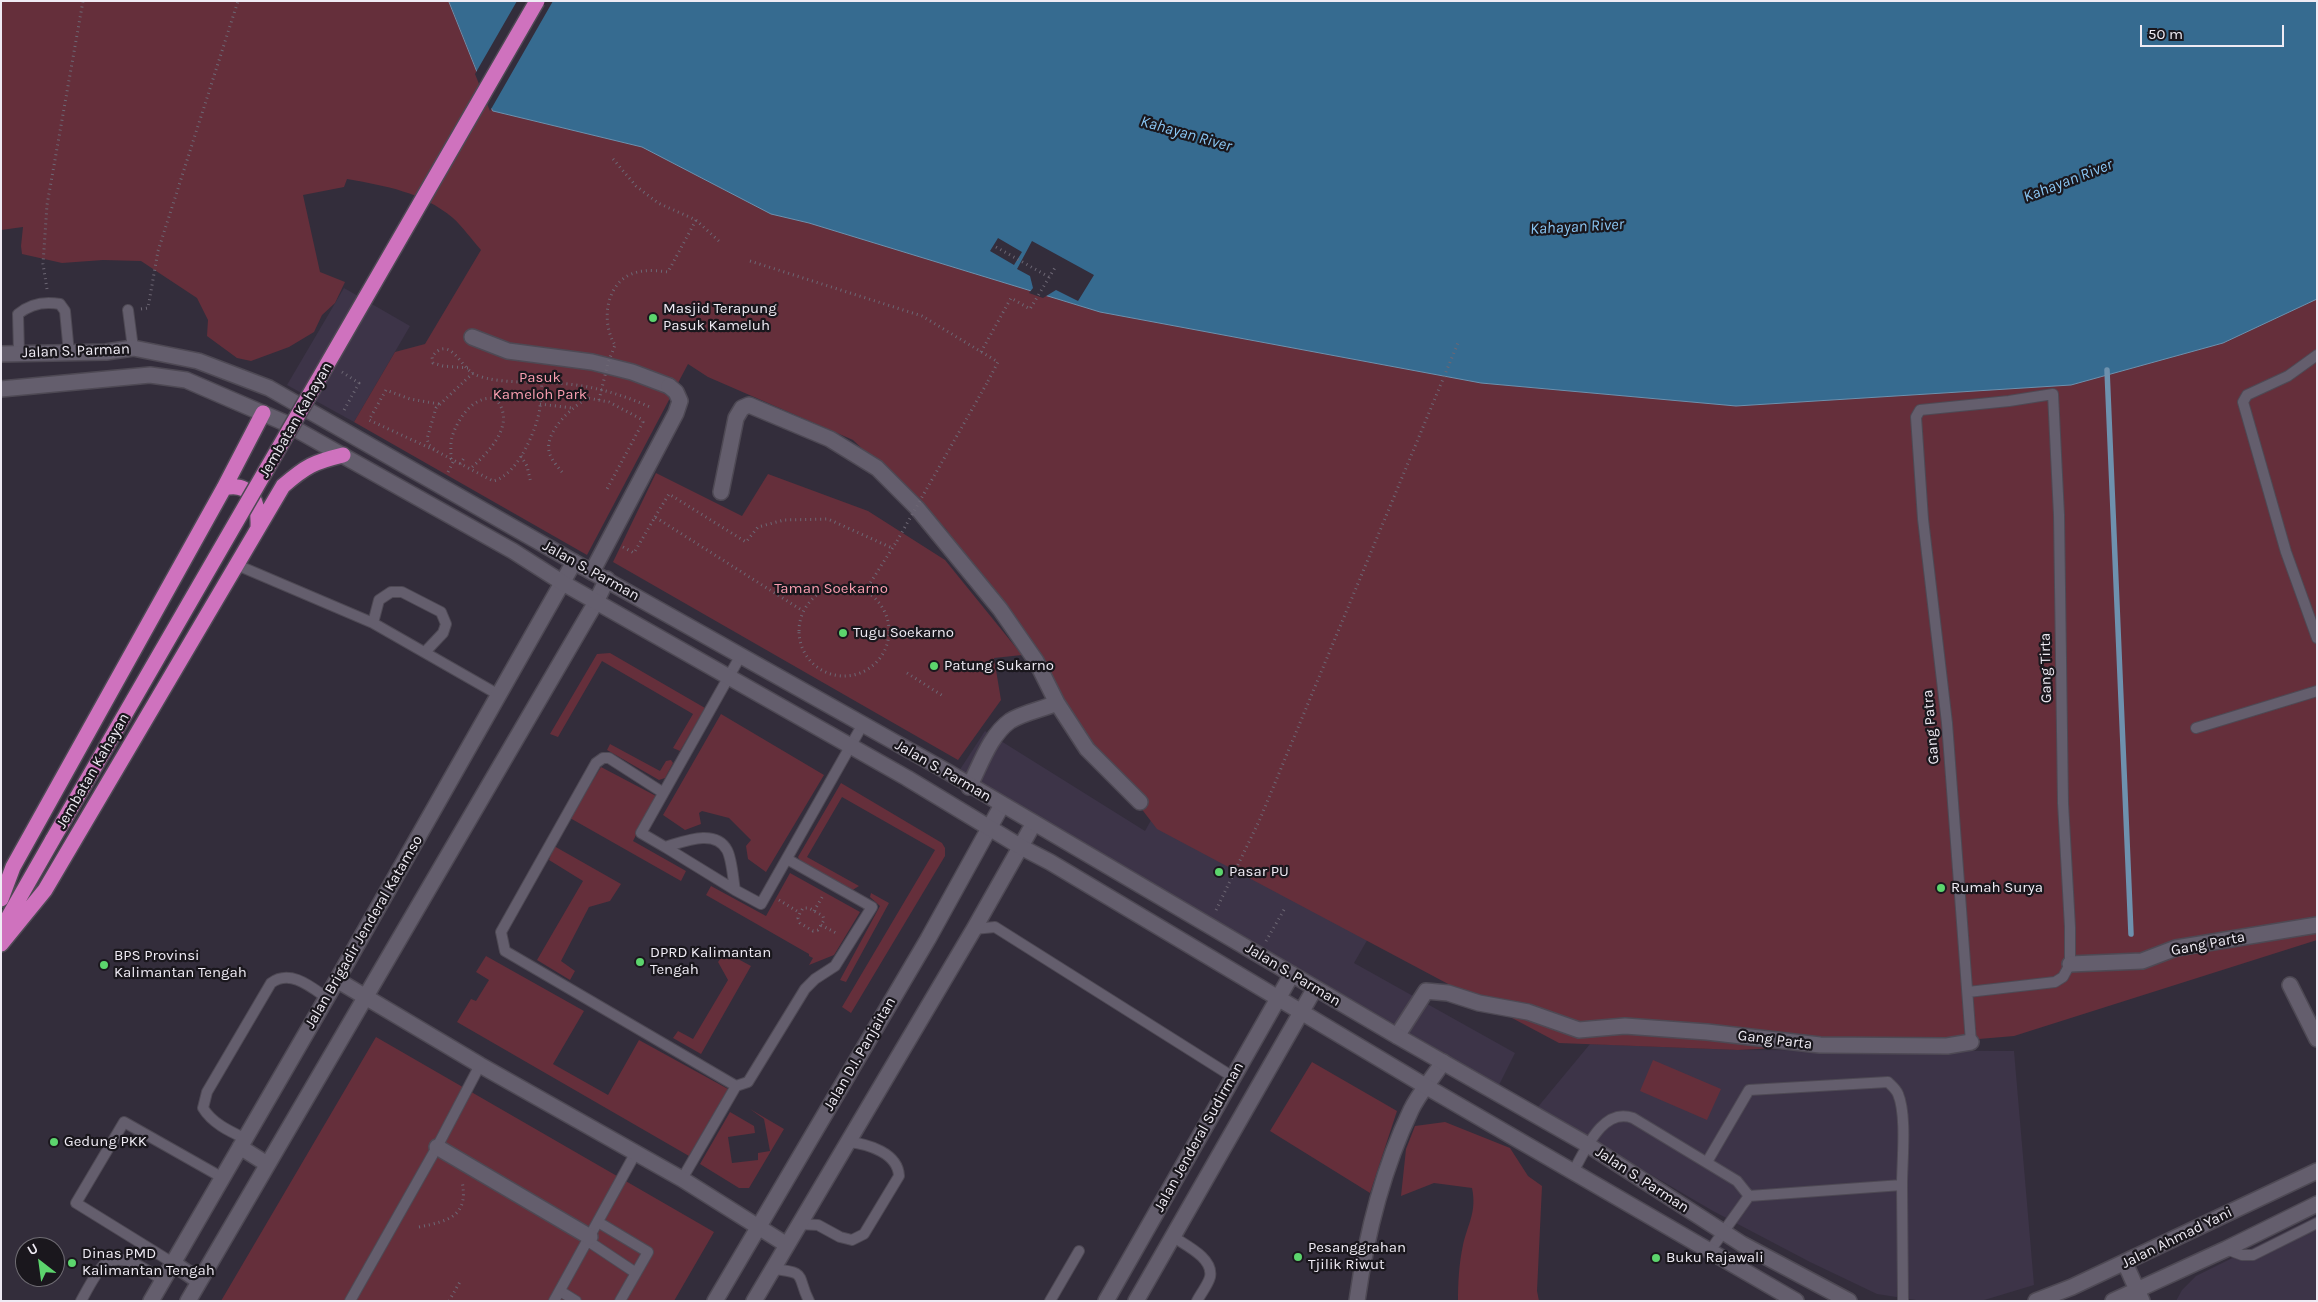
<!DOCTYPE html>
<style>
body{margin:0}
#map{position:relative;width:2318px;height:1302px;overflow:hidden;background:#332d3b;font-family:Karla,sans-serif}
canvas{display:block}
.frame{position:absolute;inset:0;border:2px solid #efebf4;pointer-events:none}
.north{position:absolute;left:15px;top:1237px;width:50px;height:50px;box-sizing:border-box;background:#1a171d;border:1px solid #6f6c73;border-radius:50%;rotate:330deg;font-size:14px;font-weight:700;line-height:20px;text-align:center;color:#efebf4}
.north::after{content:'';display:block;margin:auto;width:18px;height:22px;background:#5cd56d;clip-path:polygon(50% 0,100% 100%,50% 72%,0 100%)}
.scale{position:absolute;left:2140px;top:25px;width:144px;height:22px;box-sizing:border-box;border:2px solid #efebf4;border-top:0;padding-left:6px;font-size:15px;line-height:18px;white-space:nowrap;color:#efebf4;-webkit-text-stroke:4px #1a171d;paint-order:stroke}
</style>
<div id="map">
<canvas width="2318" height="1302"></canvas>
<div class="frame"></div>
<div class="north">U</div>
<div class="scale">50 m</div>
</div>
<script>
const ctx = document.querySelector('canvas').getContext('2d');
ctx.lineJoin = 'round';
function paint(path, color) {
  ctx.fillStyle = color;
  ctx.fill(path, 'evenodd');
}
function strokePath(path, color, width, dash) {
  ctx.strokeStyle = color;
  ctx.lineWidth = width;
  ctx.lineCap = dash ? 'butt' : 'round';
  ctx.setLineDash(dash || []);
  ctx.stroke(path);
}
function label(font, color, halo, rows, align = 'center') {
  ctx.font = font + ' Karla,sans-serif';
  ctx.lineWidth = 4.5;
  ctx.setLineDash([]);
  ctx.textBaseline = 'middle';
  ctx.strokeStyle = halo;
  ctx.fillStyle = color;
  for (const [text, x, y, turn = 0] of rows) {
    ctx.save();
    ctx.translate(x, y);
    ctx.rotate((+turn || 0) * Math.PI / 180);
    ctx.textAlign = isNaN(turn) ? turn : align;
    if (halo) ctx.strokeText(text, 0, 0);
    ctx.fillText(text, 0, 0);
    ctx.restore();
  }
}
paint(new Path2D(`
 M 344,288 L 410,326 L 354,422 L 287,385 Z
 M 985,731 L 1145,831 L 1164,797 L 1384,911 L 1354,963 L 1515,1053 L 1499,1085 L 959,771 Z
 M 1590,1044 L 1738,1050 L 2014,1051 L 2034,1285 L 1981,1301 L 1922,1301 L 1877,1294 L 1810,1262 L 1713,1211 L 1537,1108 Z
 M 2317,1216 L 2317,1301 L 2176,1301 L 2182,1290 L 2196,1276 Z`), '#3d3448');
paint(new Path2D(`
 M 1,1 L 449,1 L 493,111 L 642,147 L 771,214 L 809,223 L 1100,312 L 1481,383 L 1736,406 L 2070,385 L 2223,343 L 2317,299 L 2317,940 L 2014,1036 L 1850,1050 L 1819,1046 L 1738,1050 L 1559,1043 L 1157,829 L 1097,751 L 946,529 L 853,440 L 708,377 L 688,364 L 587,555 L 354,422 L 395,352 L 425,344 L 481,250 C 472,240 463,227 453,218 C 422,192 386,186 347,179 L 344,187 L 303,195 L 320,272 L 345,282 L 335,303 L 322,315 L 314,332 L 289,347 L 251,361 L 237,358 L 207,336 L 208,320 L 197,298 L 141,261 L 103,260 L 62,263 L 22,254 L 21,246 L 23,227 L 1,230 Z
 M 656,473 L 742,516 L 768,474 L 868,511 L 945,560 L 1022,655 L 994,658 L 1001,700 L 958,760 L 613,562 Z
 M 610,653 L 705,708 L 680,751 L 673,748 L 693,714 L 602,661 L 558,737 L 550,734 L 597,654 Z
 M 721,714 L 824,775 L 766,872 L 748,859 L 746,846 L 751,840 L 729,818 L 702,811 L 699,813 L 701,824 L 685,830 L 663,815 Z
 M 610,744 L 660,771 L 666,761 L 671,760 L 673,763 L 665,778 L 659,780 L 607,750 Z
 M 601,767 L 656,796 L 633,841 L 686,871 L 681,881 L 570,818 Z
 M 841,783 L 942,843 L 945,848 L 945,856 L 851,1013 L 842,1007 L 935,850 L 842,797 L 807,857 L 859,886 L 851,891 L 800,861 L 798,857 Z
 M 554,846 L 621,884 L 610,901 L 589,907 L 561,961 L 575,971 L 570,980 L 537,960 L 583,881 L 549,860 Z
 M 790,873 L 860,912 L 834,955 L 809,965 L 813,958 L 809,956 L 809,954 L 706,895 L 711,886 L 766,916 Z
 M 871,893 L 889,903 L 846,982 L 840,980 L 880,906 L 870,897 Z
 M 725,952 L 751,966 L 701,1054 L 673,1038 L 678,1031 L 693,1039 L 728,980 L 718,962 Z
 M 486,956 L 584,1011 L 553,1064 L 608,1095 L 639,1040 L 728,1089 L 689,1156 L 457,1022 L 471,999 L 476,1001 L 489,980 L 476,972 Z
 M 376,1037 L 714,1232 L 674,1301 L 221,1301 Z
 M 1653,1060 L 1721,1089 L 1707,1120 L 1640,1091 Z
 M 1312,1062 L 1397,1111 L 1370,1193 L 1270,1131 Z
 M 750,1109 L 784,1129 L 749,1188 L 739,1188 L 700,1164 L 730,1112 L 754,1126 L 755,1133 L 728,1137 L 732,1163 L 758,1160 L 758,1153 L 770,1151 L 764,1119 Z
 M 1445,1122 L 1510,1148 L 1528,1176 L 1542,1186 L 1537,1291 L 1539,1301 L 1458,1301 C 1458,1282 1459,1264 1463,1245 C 1468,1223 1477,1212 1472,1188 L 1434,1183 L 1401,1196 L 1406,1149 L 1415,1126 Z`), '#652f3b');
const water = new Path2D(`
 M 449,1 L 2317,1 L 2317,299 L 2223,343 L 2071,385 L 1736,406 L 1481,383 L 1100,312 L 809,223 L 771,214 L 642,147 L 493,111 Z`);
paint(water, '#366b90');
strokePath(water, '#6e91ae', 1);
paint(new Path2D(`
 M 517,1 L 553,1 L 490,111 L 475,74 Z
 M 998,238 L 1022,252 L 1014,265 L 990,251 Z
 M 1032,241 L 1094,275 L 1078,301 L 1056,290 L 1043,298 L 1029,293 L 1033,288 L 1030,276 L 1017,269 Z`), '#332d3b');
strokePath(new Path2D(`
 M 2107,370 L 2131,934`), '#6e91ae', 5.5);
const service = new Path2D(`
 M 128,310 L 133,348
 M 19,353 L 18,314 C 30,304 44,301 60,304 L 65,311 L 69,353
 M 2317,355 L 2288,376 L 2247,395 L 2243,402 L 2286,552 L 2317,638
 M 237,565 L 373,623 L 499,695
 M 373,623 L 379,600 L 391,592 L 402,592 L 441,612 L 446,624 L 443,633 L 425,652
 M 741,655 L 641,833 L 665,847 C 683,842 715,828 727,850 C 732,859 733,879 735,890 L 761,904 L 863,724
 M 2196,728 L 2317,691
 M 662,792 L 609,758 L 603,758 L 596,763 L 501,932 L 505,951 L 736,1086 L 682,1179
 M 665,847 L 735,890
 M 974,929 L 995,927 L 1233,1077
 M 1968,992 L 2055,982 L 2063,977 L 2070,964 L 2070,927 L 2063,803 L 2059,515 L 2053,394 L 2009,401 L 1920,410 L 1916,417 L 1923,519 L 1947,723 L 1971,1042
 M 736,1086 L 748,1082 L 805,989 L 815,979 L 835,966 L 872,907 L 787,859
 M 244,1138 C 229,1131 212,1123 203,1108 L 207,1092 L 271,983 C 290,969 310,986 327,998
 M 1707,1162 L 1749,1090 L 1888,1082 C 1892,1086 1896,1089 1898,1094 C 1907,1115 1902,1161 1902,1185
 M 1574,1170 C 1586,1149 1603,1107 1633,1118 L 1737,1181 L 1749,1196
 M 598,1222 L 648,1252 L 620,1301
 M 798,1224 L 818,1225 L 840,1237 L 852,1240 L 864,1234 L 899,1176 C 898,1153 868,1144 849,1142
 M 1172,1236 C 1185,1245 1214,1258 1210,1277 C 1208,1285 1201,1293 1197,1301
 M 588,1241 L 636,1273
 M 2226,1249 L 2242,1255 L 2253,1255 L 2317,1223
 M 1709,1252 L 1749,1196 L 1902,1185 L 1903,1301
 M 173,1263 L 76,1203 L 124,1122 L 223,1178
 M 772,1269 C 809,1272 796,1276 809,1301
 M 560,1291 L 576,1301
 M 81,1301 C 86,1292 97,1270 105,1264 C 123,1251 147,1271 163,1280
 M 350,1301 L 437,1147 L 480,1065
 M 554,1301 L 635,1154
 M 1050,1301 L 1079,1251`);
const pedestrian = new Path2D(`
 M 472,337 L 508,351 L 592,362 L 632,372 L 669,386
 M 437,1147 L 590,1237`);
const minor = new Path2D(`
 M 721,492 L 736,418 L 742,408 L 749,405 L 830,439 L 877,468 L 917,508 L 1000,609 L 1036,661 L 1057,703 C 1043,709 1022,713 1010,721 C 990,735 980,766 969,787
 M 592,572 L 676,413 L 680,401 L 676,392 L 669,386
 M 1057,703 L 1087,749 L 1140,802
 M 2070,964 L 2142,961 L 2176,948 L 2317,925
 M 2290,985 L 2317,1039
 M 1397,1036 L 1426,991 L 1448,993 L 1479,1003 L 1528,1012 L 1579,1030 L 1625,1026 L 1707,1032 L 1820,1045 L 1947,1046 L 1971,1042
 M 1357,1301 C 1366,1236 1383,1169 1411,1110 C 1419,1093 1433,1078 1443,1062`);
const tertiary = new Path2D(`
 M 337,980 L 480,1065 L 682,1179 L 787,1245
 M 240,1147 L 267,1164
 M 173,1263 L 199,1281
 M 151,1301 L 337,980 L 574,562
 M 188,1301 L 596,602 L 607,579
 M 715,1301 L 928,939 L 1002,805
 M 754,1301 L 974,929 L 1034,823`);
const secondary = new Path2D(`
 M 1,354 L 106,352 L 133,348 L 198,361 L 269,388 L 574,562 L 946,771 L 1397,1036 L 1588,1145 L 1742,1244 L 1849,1301
 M 1,389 L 150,375 L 186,380 L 283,422 L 513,551 L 563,583 L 907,778 L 1021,847 L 1050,862 L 1427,1087 L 1796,1301
 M 2125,1263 L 2142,1301
 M 1106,1301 L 1292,974
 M 1136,1301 L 1315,988
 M 2036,1301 L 2072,1287 L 2317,1171
 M 2113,1301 L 2226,1249 L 2317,1204`);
const trunk = new Path2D(`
 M 224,488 C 252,481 259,504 258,527
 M 1,899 L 13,867 L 224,488 L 263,413
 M 1,930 L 53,839
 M 1,944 L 45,890 L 283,486 C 306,466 314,462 343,455`);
strokePath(service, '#4e4954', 12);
strokePath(pedestrian, '#4e4954', 18);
strokePath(minor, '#4e4954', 18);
strokePath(tertiary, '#4e4954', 18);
strokePath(secondary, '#4e4954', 18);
strokePath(trunk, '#4e4954', 18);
strokePath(new Path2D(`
 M 613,159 L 636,186 L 658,203 L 696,220 L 668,272 C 660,271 651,270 644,271 C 607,274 599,319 615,345
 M 696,220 L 721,243
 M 996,247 L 1049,277
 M 750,261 L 922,316 L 998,362 L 987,383
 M 47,289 L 43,264 L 47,205 L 83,1
 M 141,309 L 148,308 L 158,251 L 238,1
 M 981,352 L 1011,298 L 1030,309 L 1056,266
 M 468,368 L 443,366 L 433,363 L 432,357 C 448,335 459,363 472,373 C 477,376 485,378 490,379 C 512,383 534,382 556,383 C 590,385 622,394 652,408
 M 342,372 L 359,383 L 343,412
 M 473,373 L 436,408 L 427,439 L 429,445 L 438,452 L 493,481 C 517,476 537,430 540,407 C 541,399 541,391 542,383
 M 540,404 L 572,408
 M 434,450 L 369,420 L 386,390 L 410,399 L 439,404
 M 521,456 L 527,466 L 531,483
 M 451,459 C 451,451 450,442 453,434 C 459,417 475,394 496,399 C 517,424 489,452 470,469
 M 460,464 L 464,458
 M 448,472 L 454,460
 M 562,472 C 557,466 550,458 549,451 C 545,431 573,406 588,398 L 609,402 L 641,419 L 643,422 L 607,489
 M 655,517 L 669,494 L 746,542 L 758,527 L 784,520 L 828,519 L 892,548
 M 623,547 L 634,553 L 655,517 L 803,611
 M799 631a45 45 0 1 1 90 0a45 45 0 1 1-90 0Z
 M 865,591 L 897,541
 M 907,673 L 943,696
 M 779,900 L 800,913 L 798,918 L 800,923 L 813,931 L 818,930 L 824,920 L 823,916 L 809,908 L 803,908 L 800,913
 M 1216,910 L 1260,819 L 1458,343
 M 814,911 L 824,894
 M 821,925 L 838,934
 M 1266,941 L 1285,908
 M 419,1227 C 449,1221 469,1216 462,1181
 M 449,1301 L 461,1280`), '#6d6774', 3, [1, 4]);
strokePath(service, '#645e6d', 10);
strokePath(pedestrian, '#645e6d', 15);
strokePath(minor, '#645e6d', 15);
strokePath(tertiary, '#645e6d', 15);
strokePath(secondary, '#645e6d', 15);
strokePath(trunk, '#cf72be', 15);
const trunkBridge = new Path2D(`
 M 53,839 L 537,1`);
strokePath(trunkBridge, '#4e4954', 18, []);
strokePath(new Path2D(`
 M 599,400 L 608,363 L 615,345
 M 897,541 L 987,383`), '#6d6774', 3, [1, 4]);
strokePath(trunkBridge, '#cf72be', 15);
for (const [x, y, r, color] of [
 [653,318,5,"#5cd56d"],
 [843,633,5,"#5cd56d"],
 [934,666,5,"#5cd56d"],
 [1219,872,5,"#5cd56d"],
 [1941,888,5,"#5cd56d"],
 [640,962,5,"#5cd56d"],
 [104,965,5,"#5cd56d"],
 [54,1142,5,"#5cd56d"],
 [1298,1257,5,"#5cd56d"],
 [1656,1258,5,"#5cd56d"],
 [72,1263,5,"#5cd56d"]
]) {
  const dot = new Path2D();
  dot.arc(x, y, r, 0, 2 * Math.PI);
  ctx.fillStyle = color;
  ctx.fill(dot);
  strokePath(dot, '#1a171d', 2);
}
label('15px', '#efebf4', '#1a171d', [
 ["Masjid Terapung",663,309],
 ["Pasuk Kameluh",663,326],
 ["Tugu Soekarno",853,633],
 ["Patung Sukarno",944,666],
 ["Pasar PU",1229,872],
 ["Rumah Surya",1951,888],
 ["DPRD Kalimantan",650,953],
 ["Tengah",650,970],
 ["BPS Provinsi",114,956],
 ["Kalimantan Tengah",114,973],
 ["Gedung PKK",64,1142],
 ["Pesanggrahan",1308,1248],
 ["Tjilik Riwut",1308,1265],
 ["Dinas PMD",82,1254],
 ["Kalimantan Tengah",82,1271],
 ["Buku Rajawali",1666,1258]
], 'left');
label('15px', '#efebf4', '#1a171d', [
 ["Jalan S. Parman",76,351,-2],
 ["Jembatan Kahayan",296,420,-60],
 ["Jalan S. Parman",591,571,29],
 ["Gang Tirta",2046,668,-91],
 ["Gang Patra",1931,727,-95],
 ["Jembatan Kahayan",93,771,-60],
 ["Jalan S. Parman",943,771,30],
 ["Jalan Brigadir Jenderal Katamso",364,932,-60],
 ["Gang Parta",2208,944,-11],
 ["Jalan S. Parman",1293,975,31],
 ["Gang Parta",1775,1040,7],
 ["Jalan D.I. Panjaitan",860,1054,-60],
 ["Jalan Jenderal Sudirman",1199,1137,-61],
 ["Jalan S. Parman",1642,1180,33],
 ["Jalan Ahmad Yani",2177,1238,-26]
]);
label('15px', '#fb9fb1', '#1a171d', [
 ["Pasuk",540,378],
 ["Kameloh Park",540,395],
 ["Taman Soekarno",831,589]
]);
label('italic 16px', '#8ac6f3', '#1a171d', [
 ["Kahayan River",1186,134,16],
 ["Kahayan River",2068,181,-21],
 ["Kahayan River",1577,227,-3]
]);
</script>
